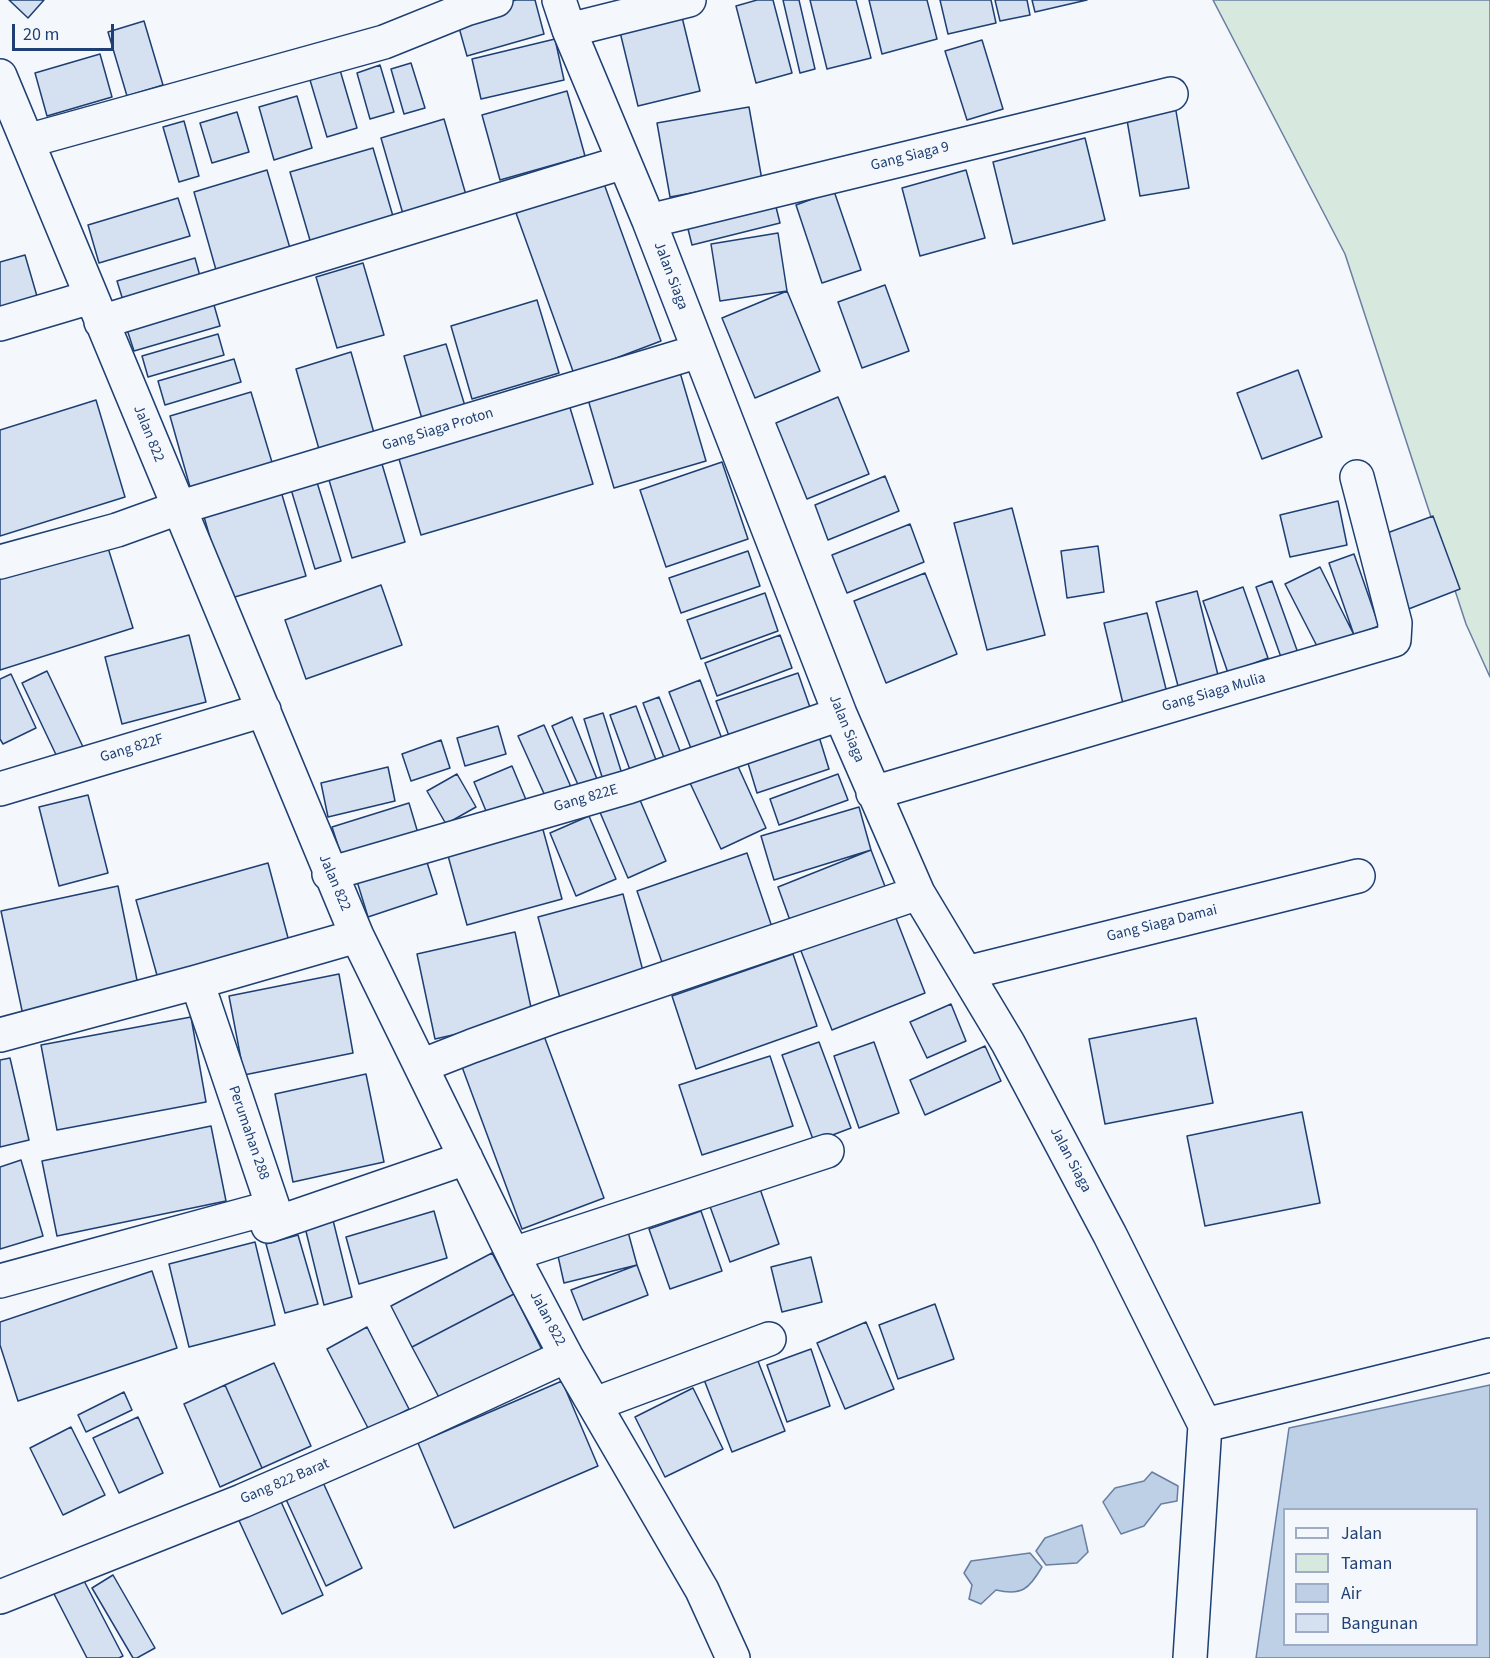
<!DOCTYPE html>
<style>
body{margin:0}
#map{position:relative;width:1490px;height:1658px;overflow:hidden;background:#f4f7fb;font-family:"Source Sans 3",sans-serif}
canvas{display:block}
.legend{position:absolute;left:1283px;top:1508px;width:195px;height:138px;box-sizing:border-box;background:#f4f7fb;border:2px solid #9eadc5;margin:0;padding:8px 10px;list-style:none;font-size:18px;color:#1d3f73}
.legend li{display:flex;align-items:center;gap:12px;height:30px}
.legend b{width:30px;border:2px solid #9eadc5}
.scale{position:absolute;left:12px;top:24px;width:102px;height:27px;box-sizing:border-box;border:3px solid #1d3f73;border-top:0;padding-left:8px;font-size:18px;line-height:21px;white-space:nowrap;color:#1d3f73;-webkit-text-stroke:4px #f4f7fb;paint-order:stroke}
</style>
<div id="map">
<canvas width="1490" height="1658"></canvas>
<ul class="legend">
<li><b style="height:8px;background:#f4f7fb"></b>Jalan</li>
<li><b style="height:16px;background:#d7e8df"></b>Taman</li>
<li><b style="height:16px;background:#bed0e5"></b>Air</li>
<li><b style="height:16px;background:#d5e0f0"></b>Bangunan</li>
</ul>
<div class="scale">20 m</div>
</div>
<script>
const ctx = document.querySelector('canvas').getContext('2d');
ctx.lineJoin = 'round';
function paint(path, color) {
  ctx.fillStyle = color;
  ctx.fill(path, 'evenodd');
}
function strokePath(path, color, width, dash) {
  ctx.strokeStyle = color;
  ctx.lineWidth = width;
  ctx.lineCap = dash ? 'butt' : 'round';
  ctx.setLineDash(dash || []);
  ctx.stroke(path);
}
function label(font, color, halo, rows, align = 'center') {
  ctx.font = font + ' "Source Sans 3",sans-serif';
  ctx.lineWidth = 4.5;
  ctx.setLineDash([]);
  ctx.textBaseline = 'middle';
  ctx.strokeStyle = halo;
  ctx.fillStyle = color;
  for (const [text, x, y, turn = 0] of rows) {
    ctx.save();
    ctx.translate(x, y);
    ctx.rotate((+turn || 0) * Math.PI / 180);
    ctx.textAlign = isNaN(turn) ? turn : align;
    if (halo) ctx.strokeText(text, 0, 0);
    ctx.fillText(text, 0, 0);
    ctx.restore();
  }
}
const green = new Path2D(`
 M 1213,0 L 1490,0 L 1490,677 L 1466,624 L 1345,254 Z`);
paint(green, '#d7e8df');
strokePath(green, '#687fa3', 1.5);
const water = new Path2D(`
 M 1490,1385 L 1490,1658 L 1256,1658 L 1289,1428 ZM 1284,1510 L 1476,1510 L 1476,1644 L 1284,1644 Z
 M 1152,1472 L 1178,1486 L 1177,1501 L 1161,1504 L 1144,1526 L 1121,1534 L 1103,1502 L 1115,1488 L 1144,1481 Z
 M 1082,1525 L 1088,1552 L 1077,1563 L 1046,1565 L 1036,1551 L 1045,1538 Z
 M 1030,1553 L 1042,1567 C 1029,1589 1022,1596 996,1590 L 981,1604 L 969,1599 L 972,1585 L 964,1573 L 971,1561 Z`);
paint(water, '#bed0e5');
strokePath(water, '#687fa3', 1.5);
const building = new Path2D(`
 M 9,0 L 44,0 L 28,18 Z
 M 516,0 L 535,0 L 544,34 L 467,56 L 456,17 Z
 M 757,0 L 773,0 L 792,73 L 756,83 L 736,6 Z
 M 783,0 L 799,0 L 815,69 L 800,73 Z
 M 810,0 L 856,0 L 871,58 L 827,69 Z
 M 869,0 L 927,0 L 937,39 L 882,54 Z
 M 940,0 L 991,0 L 996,23 L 948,34 Z
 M 995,0 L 1027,0 L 1030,15 L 1000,21 Z
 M 1032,0 L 1087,0 L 1035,12 Z
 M 682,17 L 700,91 L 638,106 L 620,32 Z
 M 144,21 L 163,85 L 127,96 L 108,32 Z
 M 555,39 L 564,80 L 481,99 L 472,59 Z
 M 982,40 L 1003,109 L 967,120 L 945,51 Z
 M 100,54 L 112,97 L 47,116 L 35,73 Z
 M 411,63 L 425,108 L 404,114 L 391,69 Z
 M 380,65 L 394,112 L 370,119 L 357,73 Z
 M 340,70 L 357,128 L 327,137 L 310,80 Z
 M 567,91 L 585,156 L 500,180 L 482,115 Z
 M 297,96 L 312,148 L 274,160 L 259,107 Z
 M 1175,105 L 1189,188 L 1140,196 L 1126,114 Z
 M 749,107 L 762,180 L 670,197 L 657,123 Z
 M 237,112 L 249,152 L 212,163 L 200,123 Z
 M 444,119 L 466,195 L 403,214 L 381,138 Z
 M 184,121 L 199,176 L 179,182 L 163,127 Z
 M 1085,138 L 1105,220 L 1013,244 L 993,162 Z
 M 373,148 L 395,223 L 312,247 L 290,172 Z
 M 267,170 L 292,255 L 218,277 L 194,192 Z
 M 966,170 L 985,238 L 920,256 L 902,188 Z
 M 603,181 L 661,341 L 574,374 L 516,213 Z
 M 834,191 L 861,270 L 822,283 L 796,205 Z
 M 178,198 L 190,236 L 99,263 L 88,225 Z
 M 775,203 L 780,223 L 692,245 L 687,225 Z
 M 778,233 L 787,291 L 720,301 L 711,244 Z
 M 25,255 L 39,303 L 0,315 L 0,262 Z
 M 195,258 L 203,287 L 126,310 L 117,281 Z
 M 363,263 L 384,335 L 337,348 L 316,277 Z
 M 885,285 L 909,351 L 862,368 L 838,302 Z
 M 210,291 L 220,326 L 134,351 L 123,317 Z
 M 787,291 L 820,371 L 755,398 L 722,318 Z
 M 537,300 L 559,373 L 472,399 L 451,326 Z
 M 218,334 L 224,355 L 148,377 L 142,356 Z
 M 446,344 L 465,406 L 422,419 L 404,356 Z
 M 351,352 L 376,440 L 321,456 L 296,369 Z
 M 234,359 L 241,382 L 165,405 L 158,381 Z
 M 679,369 L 706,461 L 614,488 L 587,396 Z
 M 1298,370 L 1322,437 L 1262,459 L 1237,393 Z
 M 251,392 L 274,469 L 192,494 L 170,416 Z
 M 838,397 L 869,474 L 807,499 L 776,423 Z
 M 96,400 L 125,497 L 0,536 L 0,430 Z
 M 568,401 L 593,484 L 421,535 L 397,452 Z
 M 722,462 L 748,539 L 666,567 L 640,490 Z
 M 382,464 L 405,542 L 352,558 L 329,480 Z
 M 885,476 L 899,511 L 828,540 L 815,505 Z
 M 316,479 L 341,561 L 315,569 L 290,486 Z
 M 280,488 L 306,576 L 228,599 L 202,510 Z
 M 1338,501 L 1347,545 L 1290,557 L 1280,515 Z
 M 1012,508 L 1045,635 L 987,650 L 954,523 Z
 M 1433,516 L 1460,589 L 1406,610 L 1379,536 Z
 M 910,524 L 924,562 L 847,593 L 832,555 Z
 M 104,535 L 133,628 L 0,670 L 0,567 Z
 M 1098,546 L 1104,592 L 1067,598 L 1061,551 Z
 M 748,551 L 760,586 L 681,613 L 669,578 Z
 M 1354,554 L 1379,626 L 1354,635 L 1329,563 Z
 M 1320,567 L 1354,635 L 1320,652 L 1285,584 Z
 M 925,573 L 957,654 L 886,683 L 854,601 Z
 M 1272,581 L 1298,653 L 1282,660 L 1256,587 Z
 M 381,585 L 402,645 L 306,679 L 285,620 Z
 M 1243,587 L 1268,658 L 1228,673 L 1203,601 Z
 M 1197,591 L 1218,675 L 1178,686 L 1156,602 Z
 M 765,593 L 778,631 L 701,659 L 687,620 Z
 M 1147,613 L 1168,697 L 1124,708 L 1104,623 Z
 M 189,635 L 206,702 L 122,724 L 105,657 Z
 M 780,635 L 792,668 L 717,696 L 705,663 Z
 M 47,671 L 84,749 L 59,761 L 22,683 Z
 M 798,673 L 813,716 L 732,744 L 716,701 Z
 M 11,674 L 36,728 L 3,744 L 0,739 L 0,679 Z
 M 700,680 L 722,739 L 692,751 L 669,692 Z
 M 659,697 L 682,756 L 666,763 L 643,703 Z
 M 636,706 L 656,760 L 630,770 L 610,715 Z
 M 603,713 L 622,774 L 603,780 L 584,719 Z
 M 572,717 L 597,779 L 579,787 L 552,726 Z
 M 544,725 L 571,787 L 546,798 L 518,736 Z
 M 498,726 L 506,754 L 465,766 L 457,738 Z
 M 816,727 L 829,769 L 757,793 L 744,750 Z
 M 441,740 L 450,768 L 411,781 L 402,754 Z
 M 736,762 L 766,828 L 721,849 L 690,783 Z
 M 512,766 L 529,807 L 491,823 L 474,782 Z
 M 388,767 L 395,801 L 328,817 L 321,783 Z
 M 457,774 L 476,807 L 446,824 L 427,791 Z
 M 838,774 L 848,800 L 779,825 L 770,799 Z
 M 637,793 L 666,861 L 628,878 L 599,810 Z
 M 88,795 L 108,873 L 59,886 L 39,807 Z
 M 409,803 L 420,840 L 344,864 L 332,827 Z
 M 859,807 L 871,850 L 774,880 L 761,836 Z
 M 589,816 L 616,879 L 576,896 L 550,833 Z
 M 542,826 L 562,899 L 467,925 L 447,852 Z
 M 871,850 L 886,889 L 792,926 L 778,887 Z
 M 747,853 L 773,930 L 664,968 L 637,891 Z
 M 425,856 L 437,894 L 368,917 L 356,878 Z
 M 268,863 L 291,949 L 160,986 L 136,900 Z
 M 118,886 L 140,995 L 24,1020 L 1,911 Z
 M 623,894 L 644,975 L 560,998 L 538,917 Z
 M 892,908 L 925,993 L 832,1030 L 799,946 Z
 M 515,932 L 533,1017 L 435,1039 L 417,954 Z
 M 793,954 L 817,1026 L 696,1069 L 672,996 Z
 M 339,974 L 353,1053 L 244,1075 L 229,996 Z
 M 951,1004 L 966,1041 L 927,1058 L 910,1022 Z
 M 191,1017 L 206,1102 L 57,1130 L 41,1045 Z
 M 1196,1018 L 1213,1103 L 1105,1124 L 1089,1039 Z
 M 540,1025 L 604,1198 L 522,1229 L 458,1056 Z
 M 819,1042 L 851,1128 L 814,1142 L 782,1055 Z
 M 874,1042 L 899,1113 L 859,1128 L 834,1056 Z
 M 985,1046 L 1001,1081 L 925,1115 L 910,1080 Z
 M 770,1056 L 793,1126 L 702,1155 L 679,1085 Z
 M 10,1058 L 29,1140 L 0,1147 L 0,1060 Z
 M 366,1074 L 384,1162 L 293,1182 L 275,1094 Z
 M 1302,1112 L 1320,1203 L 1205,1226 L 1187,1136 Z
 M 211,1126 L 226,1201 L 57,1236 L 42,1161 Z
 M 21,1160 L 43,1236 L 0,1249 L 0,1167 Z
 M 758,1183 L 779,1244 L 730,1262 L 708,1201 Z
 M 330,1208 L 352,1297 L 324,1305 L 302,1215 Z
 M 434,1211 L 447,1258 L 359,1284 L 346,1237 Z
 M 701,1211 L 722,1271 L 670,1289 L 649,1229 Z
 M 627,1228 L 637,1265 L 564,1283 L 556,1247 Z
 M 298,1235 L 318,1304 L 285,1313 L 266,1244 Z
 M 255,1242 L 275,1325 L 189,1347 L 169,1264 Z
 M 492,1253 L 514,1294 L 412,1347 L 391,1306 Z
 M 811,1257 L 822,1302 L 782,1312 L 771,1267 Z
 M 637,1265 L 648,1295 L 583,1320 L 571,1290 Z
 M 152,1271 L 177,1348 L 18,1401 L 0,1345 L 0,1322 Z
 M 514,1294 L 542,1350 L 442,1403 L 412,1347 Z
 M 935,1304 L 954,1359 L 898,1379 L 879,1325 Z
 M 866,1322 L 894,1389 L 845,1409 L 817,1343 Z
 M 367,1327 L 409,1409 L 369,1430 L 327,1349 Z
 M 811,1349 L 830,1406 L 787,1422 L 767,1365 Z
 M 756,1356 L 785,1431 L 732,1452 L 703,1377 Z
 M 274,1363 L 311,1446 L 262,1468 L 225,1385 Z
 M 562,1381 L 598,1466 L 454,1528 L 418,1443 Z
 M 225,1385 L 262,1468 L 220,1487 L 184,1404 Z
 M 693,1388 L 723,1449 L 665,1477 L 635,1417 Z
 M 124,1392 L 132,1410 L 86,1432 L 78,1415 Z
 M 138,1417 L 163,1473 L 119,1493 L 93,1438 Z
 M 71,1427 L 105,1495 L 63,1515 L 30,1448 Z
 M 321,1478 L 362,1568 L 326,1586 L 284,1495 Z
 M 278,1495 L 323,1595 L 282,1614 L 236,1514 Z
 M 113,1575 L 155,1648 L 137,1658 L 133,1658 L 92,1588 Z
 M 82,1577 L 123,1656 L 119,1658 L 87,1658 L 53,1592 Z`);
paint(building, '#d5e0f0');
strokePath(building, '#1d3f73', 1.5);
const minor = new Path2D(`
 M 559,0 L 569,30 L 649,221 L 840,714 L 918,893 L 1008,1043 L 1110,1235 L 1205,1425
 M 569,30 L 689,0
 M 0,76 L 357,936 L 522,1273 L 566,1356 L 702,1590 L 733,1658
 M 27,141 L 384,42 L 466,9 L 496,0
 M 649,221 L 1171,94
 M 101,322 L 624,162
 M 0,324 L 91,297
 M 0,562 L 117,530 L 178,508 L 699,351
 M 0,789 L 264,710
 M 873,793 L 1394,640 L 1395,623 L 1357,477
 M 329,874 L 628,787 L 840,714
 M 966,973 L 1358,876
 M 0,1035 L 197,982 L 357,936
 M 421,1066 L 472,1046 L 552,1017 L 918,893
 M 268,1226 L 466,1158
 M 513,1254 L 827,1151
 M 0,1281 L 273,1207 L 197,982
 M 595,1404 L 769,1339
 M 1205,1425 L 1490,1355
 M 0,1597 L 242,1501 L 419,1424 L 566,1356
 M 1190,1658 L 1205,1425`);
strokePath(minor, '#1d3f73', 36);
strokePath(minor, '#f4f7fb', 33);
label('15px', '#1d3f73', '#f4f7fb', [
 ["Gang Siaga 9",910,157,-14],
 ["Jalan Siaga",670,276,69],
 ["Gang Siaga Proton",438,430,-17],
 ["Jalan 822",148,434,68],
 ["Gang Siaga Mulia",1214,693,-16],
 ["Jalan Siaga",846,729,68],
 ["Gang 822F",132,749,-17],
 ["Gang 822E",586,799,-16],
 ["Jalan 822",334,883,67],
 ["Gang Siaga Damai",1162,924,-14],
 ["Perumahan 288",248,1133,71],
 ["Jalan Siaga",1070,1160,62],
 ["Jalan 822",547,1319,62],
 ["Gang 822 Barat",285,1482,-23]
]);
</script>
